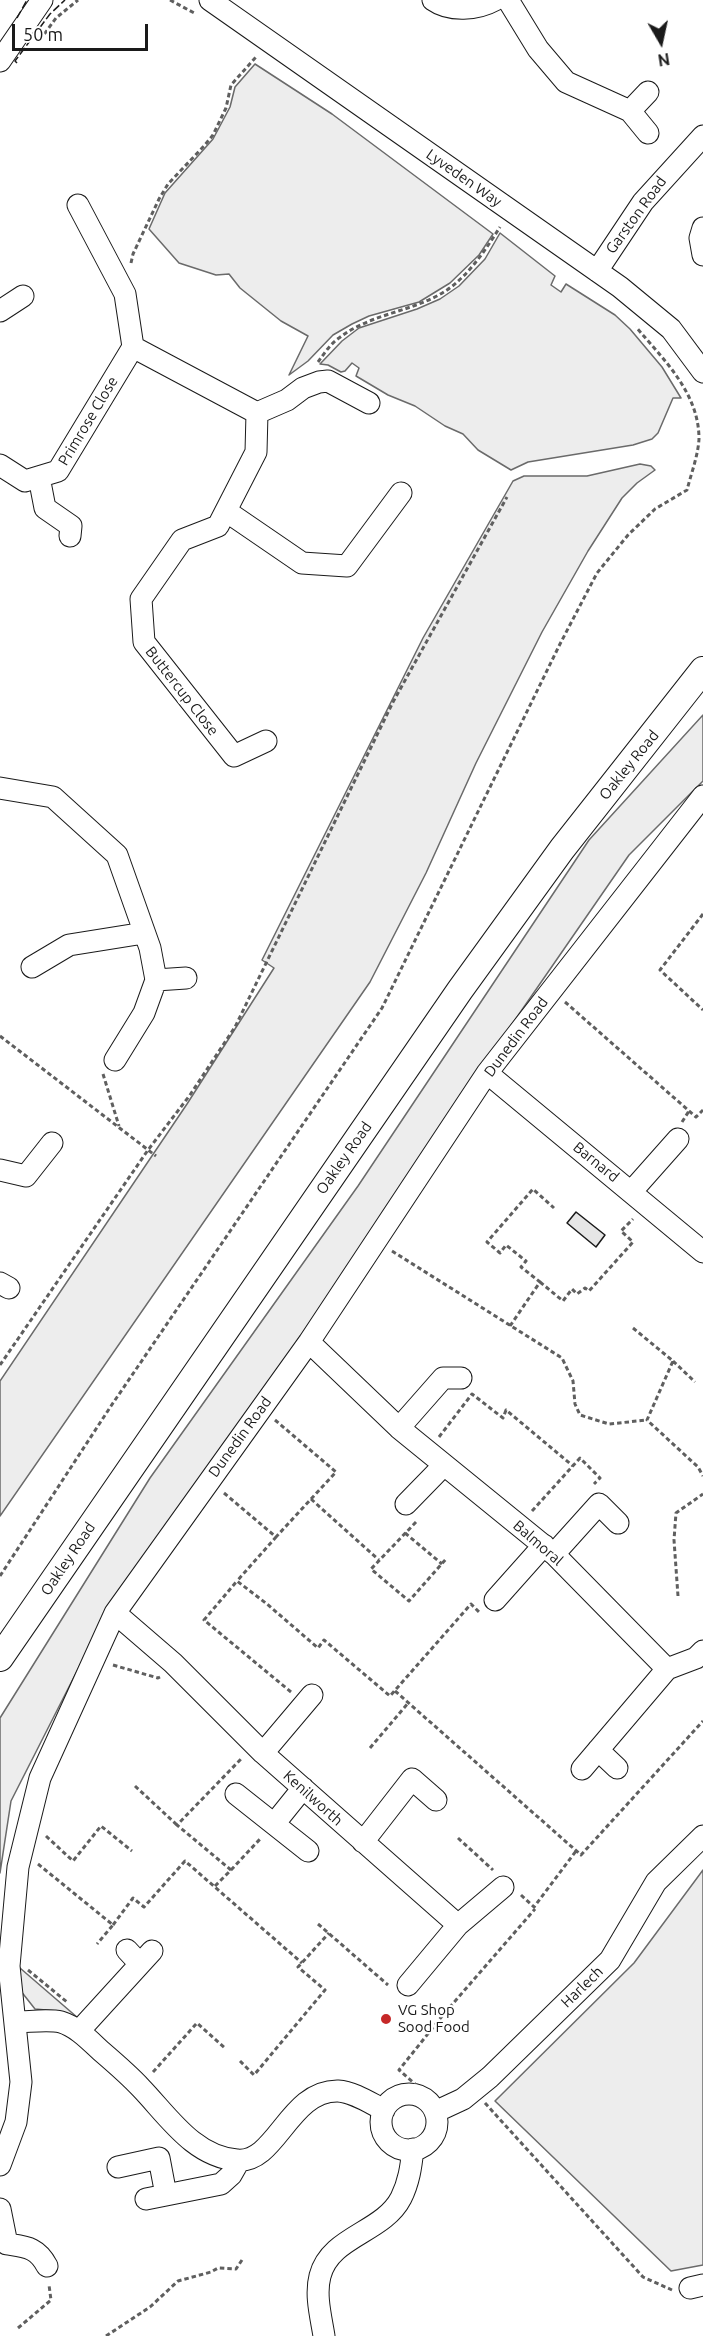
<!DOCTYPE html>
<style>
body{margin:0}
#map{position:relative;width:703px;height:2336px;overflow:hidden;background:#fff;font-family:Ubuntu,sans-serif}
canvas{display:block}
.north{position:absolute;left:631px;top:12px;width:60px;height:60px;-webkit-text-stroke:4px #fff;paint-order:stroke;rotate:171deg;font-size:16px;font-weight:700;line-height:24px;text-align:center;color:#1a1a1a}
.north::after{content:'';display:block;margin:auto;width:21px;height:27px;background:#1a1a1a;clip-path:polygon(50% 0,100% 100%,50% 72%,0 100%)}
.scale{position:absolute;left:12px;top:24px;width:136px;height:27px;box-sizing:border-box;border:3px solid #1a1a1a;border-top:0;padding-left:8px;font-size:18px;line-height:21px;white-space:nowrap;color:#1a1a1a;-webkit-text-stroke:4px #fff;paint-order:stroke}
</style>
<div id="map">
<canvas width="703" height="2336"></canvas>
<div class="north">N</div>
<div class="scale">50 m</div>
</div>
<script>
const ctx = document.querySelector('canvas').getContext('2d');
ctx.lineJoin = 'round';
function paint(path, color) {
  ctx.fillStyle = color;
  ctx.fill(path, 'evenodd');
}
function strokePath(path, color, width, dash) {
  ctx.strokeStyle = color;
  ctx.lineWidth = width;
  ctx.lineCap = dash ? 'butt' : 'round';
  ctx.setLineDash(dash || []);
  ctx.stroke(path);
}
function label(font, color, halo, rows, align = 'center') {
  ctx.font = font + ' Ubuntu,sans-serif';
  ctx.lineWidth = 4.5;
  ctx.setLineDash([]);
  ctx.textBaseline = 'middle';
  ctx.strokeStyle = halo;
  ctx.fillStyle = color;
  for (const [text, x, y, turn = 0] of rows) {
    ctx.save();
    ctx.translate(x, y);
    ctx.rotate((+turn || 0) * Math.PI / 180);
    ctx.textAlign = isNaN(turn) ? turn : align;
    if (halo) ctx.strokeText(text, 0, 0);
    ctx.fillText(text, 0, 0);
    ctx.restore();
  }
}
const built = new Path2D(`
 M 255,64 L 332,114 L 493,234 L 479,255 L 450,283 L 419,302 L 369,316 L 352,324 L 333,335 L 308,361 L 289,375 L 308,336 L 281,321 L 240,288 L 229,274 L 216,275 L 179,263 L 149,229 L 165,193 L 213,139 L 230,107 L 235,87 Z
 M 500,233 L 555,276 L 551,285 L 561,292 L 566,284 L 615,315 L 630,329 L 662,367 L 681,398 L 673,398 L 658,433 L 652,439 L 633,445 L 528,462 L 511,470 L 478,450 L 463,434 L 445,426 L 415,406 L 388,395 L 356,376 L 359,368 L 352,363 L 345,371 L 341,372 L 328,365 L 320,364 L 342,341 L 359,328 L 417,309 L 440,299 L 459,286 L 485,259 Z
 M 640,464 L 651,466 L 655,470 L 637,483 L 622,498 L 588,551 L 542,632 L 476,763 L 426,873 L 370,982 L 0,1516 L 0,1381 L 187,1104 L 274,968 L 262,960 L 423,638 L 513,481 L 524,476 L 587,476 Z
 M 703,715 L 703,781 L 629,855 L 434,1137 L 276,1373 L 107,1612 L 11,1801 L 0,1873 L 0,1718 L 150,1478 L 358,1186 L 589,840 Z
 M 703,1870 L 703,2265 L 671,2271 L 495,2101 L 634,1963 Z
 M 20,1968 L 78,2018 L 57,2011 L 35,2009 L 20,1990 Z`);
paint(built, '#ededed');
strokePath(built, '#6a6a6a', 1.5);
const building = new Path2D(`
 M 576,1212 L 605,1235 L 596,1247 L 567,1223 Z`);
paint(building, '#e6e6e6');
strokePath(building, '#1a1a1a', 1.5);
const minor = new Path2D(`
 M 210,0 L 620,287 L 671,329 L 703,372
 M 433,0 C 450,12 477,10 495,0
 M 508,0 L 538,49 L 566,82 L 630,111 L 648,133
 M 0,61 L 42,0
 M 630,111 L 648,92
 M 78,205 L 125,294 L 133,347
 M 703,228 L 700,238 L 703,255
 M 597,271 L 643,202 L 703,136
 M 0,311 L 23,296
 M 133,347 L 257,413 L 256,452 L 218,526 L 182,540 L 141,599 L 144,642 L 234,756 L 266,741
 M 257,413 L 287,400 L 303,388 L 319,382 L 328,381 L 369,403
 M 0,465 L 25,481 L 58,471 L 133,347
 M 39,477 L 45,508 L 71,526 L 70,536
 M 226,511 L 302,563 L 347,566 L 401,493
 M 0,788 L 53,797 L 117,855 L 150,948 L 156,980 L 144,1013 L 115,1060
 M 32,967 L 69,945 L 144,933
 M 156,980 L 186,978
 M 487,1073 L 703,1252
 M 0,1170 L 26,1176 L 52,1143
 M 631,1192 L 678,1139
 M 0,1283 L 9,1288
 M 309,1342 L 399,1428 L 554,1554 L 667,1669 L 582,1769
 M 399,1428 L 443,1378 L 461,1378
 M 406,1504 L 444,1465
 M 554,1554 L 599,1504 L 618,1523
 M 495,1600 L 544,1545
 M 115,1613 L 173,1663 L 263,1753 L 458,1925 L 408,1985
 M 667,1669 L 696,1658 L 703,1651
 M 598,1750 L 617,1768
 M 263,1753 L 312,1695
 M 236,1794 L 308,1851
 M 274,1824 L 303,1788
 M 363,1842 L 412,1779 L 436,1800
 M 458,1925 L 503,1887
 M 127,1950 L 140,1964
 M 16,2022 C 29,2022 48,2019 61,2022 C 77,2027 89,2040 101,2051 C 115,2063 129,2075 141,2088 C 168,2116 194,2157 237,2160 C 276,2164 289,2090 338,2091 C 354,2092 370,2103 384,2110
 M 79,2031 L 152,1951
 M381 2122a28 28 0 1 1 56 0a28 28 0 1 1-56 0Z
 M 435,2112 L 463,2099 L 490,2077 L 610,1960 L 656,1882 L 703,1836
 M 0,2165 L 16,2122 L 21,2082 L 9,1966 L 18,1867 L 40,1778 L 115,1613 L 309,1342 L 487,1073 L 703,796
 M 118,2167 L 159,2158 L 166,2195
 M 146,2199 L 221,2184 L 231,2175 L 239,2161
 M 0,2209 L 7,2244 C 26,2247 37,2247 47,2266
 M 690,2288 L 703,2285
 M 324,2336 C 321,2317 315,2295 320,2276 C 330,2236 383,2233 401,2198 C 409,2182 411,2167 413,2149`);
const major = new Path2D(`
 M 0,1658 L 460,990 L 562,849 L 703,670`);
strokePath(minor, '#1a1a1a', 23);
strokePath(major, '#1a1a1a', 28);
strokePath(new Path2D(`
 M 170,0 L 196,14
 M 40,40 L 56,18 L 78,0
 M 131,263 L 133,254 L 159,199 L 168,184 L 204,146 L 213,135 L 226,108 L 231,85 L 256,57
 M 318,362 C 324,354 330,344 339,338 C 371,313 414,312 447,290 C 470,274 486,249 500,227
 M 703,914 L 660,970 L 703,1010
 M 565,1002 L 696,1117 L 703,1110
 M 0,1036 L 156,1156
 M 103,1074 L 119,1126
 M 682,1122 L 689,1111
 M 392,1251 L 562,1358 L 573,1381 L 575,1404 L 580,1415 L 609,1424 L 647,1420
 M 540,1282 L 563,1301 L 572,1289 L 577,1294 L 585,1288 L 589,1291 L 633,1242 L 621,1231 L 633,1219
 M 510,1326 L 540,1282 L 521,1267 L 526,1261 L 506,1245 L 500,1253 L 487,1242 L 533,1189 L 554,1208
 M 633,1328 L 673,1361 L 647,1420 L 698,1467 L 703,1476
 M 673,1361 L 695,1382
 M 0,1365 L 148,1150 L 190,1095 L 235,1027 L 393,702 L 507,497
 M 275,1420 L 336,1472 L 276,1537
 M 439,1437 L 472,1394 L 503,1418 L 506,1410 L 573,1466
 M 224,1493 L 276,1537 L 237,1581
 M 311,1499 L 379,1560
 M 532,1511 L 580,1458 L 600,1478 L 594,1484
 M 416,1522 L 371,1569 L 409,1601 L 446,1559
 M 405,1533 L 442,1564
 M 0,1576 L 111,1406 L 382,1008 L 560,644 L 597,573 L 628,535 L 655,509 L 687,490 C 691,474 698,456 699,439 C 699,393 664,360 636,327
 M 678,1596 L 674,1540 L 676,1513 L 703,1494
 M 113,1665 L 158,1678 L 160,1677
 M 395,1691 L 581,1855 L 703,1721
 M 291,1692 L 204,1620 L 237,1581 L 267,1604 L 318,1648 L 324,1640 L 390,1696 L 471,1604 L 479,1612
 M 370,1748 L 409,1702
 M 135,1786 L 177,1825
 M 46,1836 L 73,1861 L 101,1826 L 132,1851
 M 458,1838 L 493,1870
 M 38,1864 L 113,1925 L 97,1944
 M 231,1870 L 261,1838
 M 215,1886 L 231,1870 L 177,1825 L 241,1759
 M 521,1895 L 534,1907 L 576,1851
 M 318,1924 L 388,1985
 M 113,1925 L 133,1898 L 144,1907 L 185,1861 L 302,1963
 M 28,1970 L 67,2002
 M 240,2061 L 254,2075 L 325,1990 L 298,1967 L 329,1933
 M 153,2072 L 197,2023 L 226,2049
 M 415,2095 L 415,2084 L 399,2070 L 443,2015 L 535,1909
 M 485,2103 L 643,2277 L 672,2290
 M 18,2328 L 51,2300 L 49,2285
 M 106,2336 L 150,2307 L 178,2281 L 211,2272 L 218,2268 L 236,2269 L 242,2260`), '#5f5f5f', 3, [4.5, 3]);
strokePath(minor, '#fff', 21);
strokePath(major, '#fff', 26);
strokePath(new Path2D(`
 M 17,18 L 27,0
 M 17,63 L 15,61 L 50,14 L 65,0`), '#1a1a1a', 1.5, [8, 3]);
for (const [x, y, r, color] of [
 [386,2019,6,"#c62828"]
]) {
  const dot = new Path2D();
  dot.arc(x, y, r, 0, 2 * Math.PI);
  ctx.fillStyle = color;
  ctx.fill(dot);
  strokePath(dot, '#fff', 2);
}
label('15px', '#1a1a1a', '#fff', [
 ["Lyveden Way",464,178,35],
 ["Garston Road",636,215,-54],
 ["Primrose Close",88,421,-59],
 ["Buttercup Close",182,691,52],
 ["Oakley Road",629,765,-51],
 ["Dunedin Road",516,1037,-53],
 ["Oakley Road",344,1158,-55],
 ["Barnard",596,1162,39],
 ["Dunedin Road",240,1437,-54],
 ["Balmoral",538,1543,41],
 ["Oakley Road",68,1559,-56],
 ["Kenilworth",313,1798,42],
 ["Harlech",582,1987,-44]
]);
label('15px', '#1a1a1a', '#fff', [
 ["VG Shop",398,2010],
 ["Sood Food",398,2027]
], 'left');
</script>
